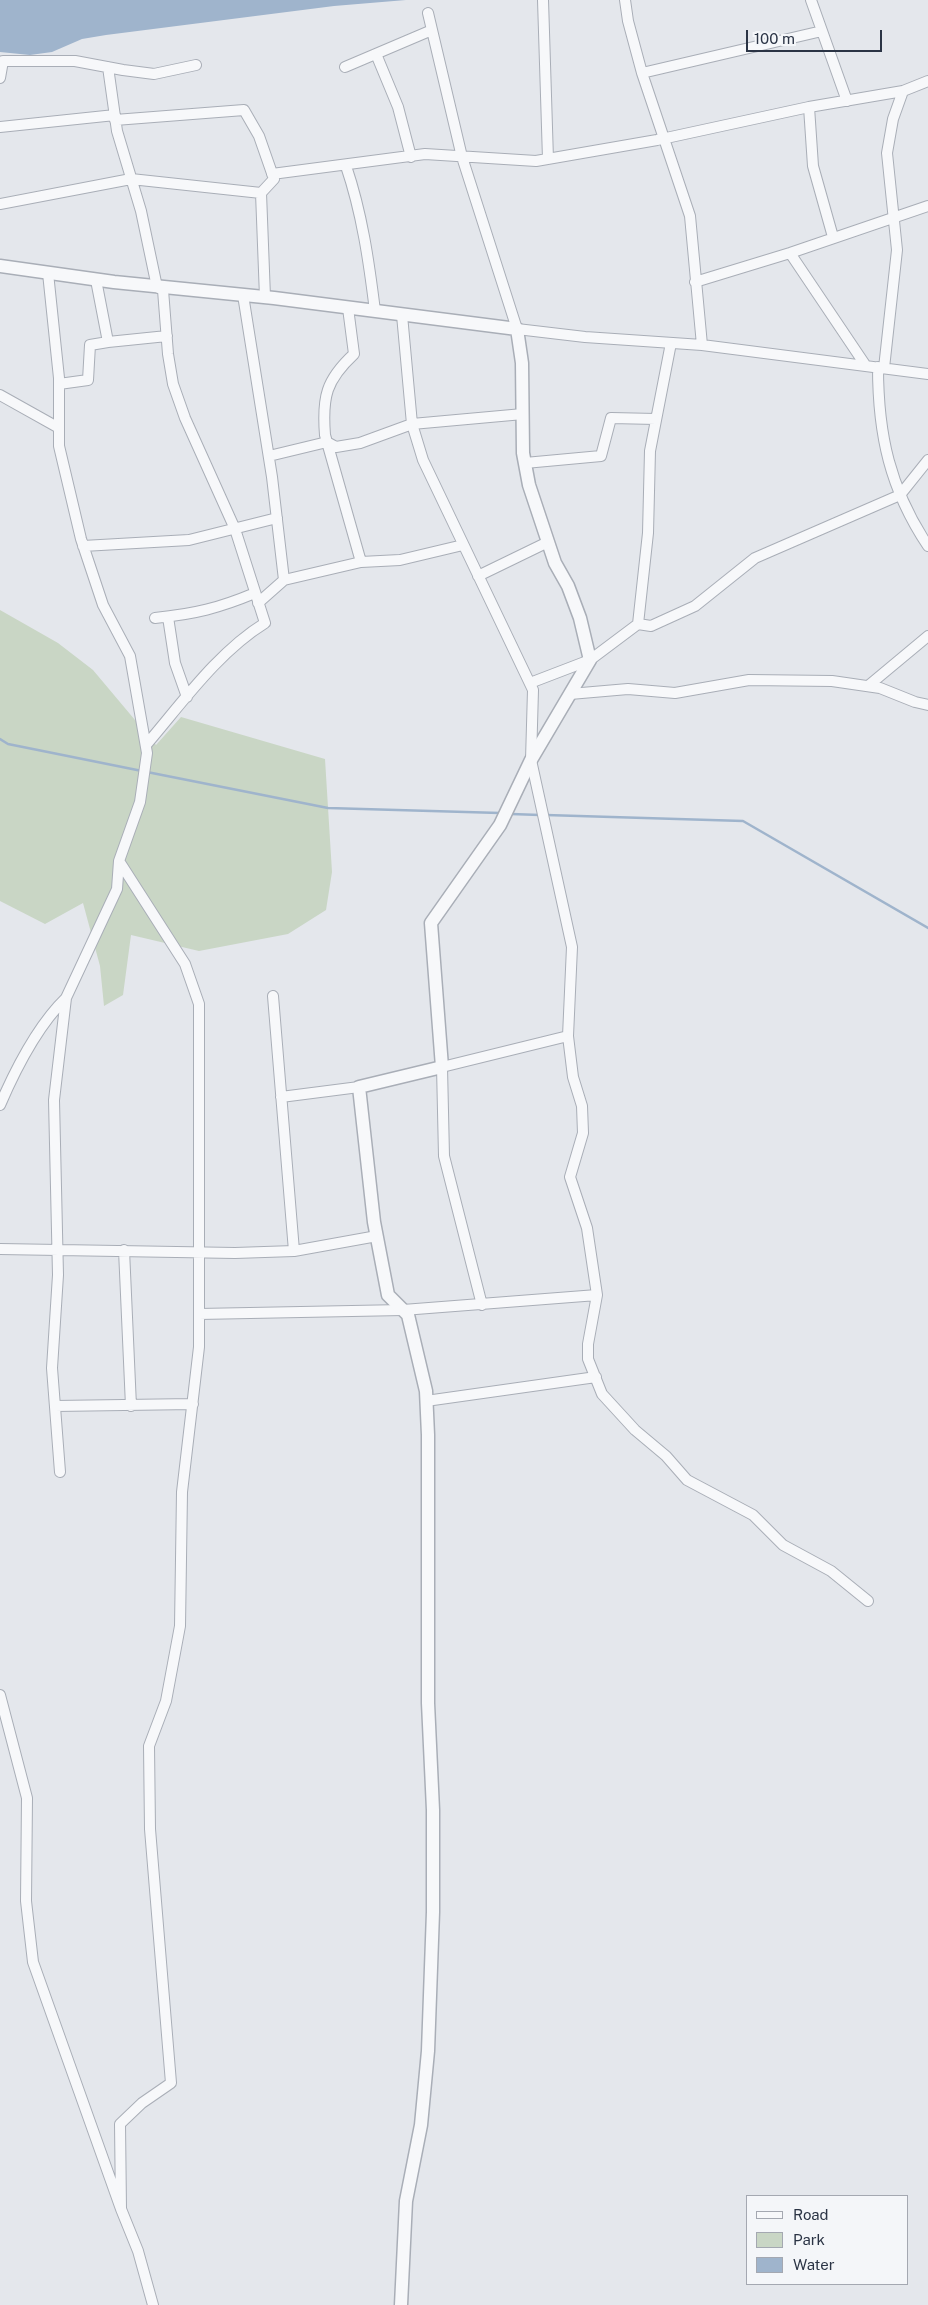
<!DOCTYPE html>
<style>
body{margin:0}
#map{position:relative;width:928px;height:2305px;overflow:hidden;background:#e4e7ec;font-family:"Public Sans",sans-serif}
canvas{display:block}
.legend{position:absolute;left:746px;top:2195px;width:162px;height:90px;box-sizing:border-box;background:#f4f6f9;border:1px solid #a4a8b1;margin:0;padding:6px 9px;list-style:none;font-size:15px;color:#2b3445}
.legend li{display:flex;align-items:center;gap:10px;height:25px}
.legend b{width:25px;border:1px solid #a4a8b1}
.scale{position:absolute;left:746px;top:30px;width:136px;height:22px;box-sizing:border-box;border:2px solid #2b3445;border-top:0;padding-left:6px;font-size:15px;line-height:18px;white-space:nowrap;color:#2b3445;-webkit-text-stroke:4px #f4f6f9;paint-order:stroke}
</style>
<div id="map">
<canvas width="928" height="2305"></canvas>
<ul class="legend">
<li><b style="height:6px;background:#f7f8fa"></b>Road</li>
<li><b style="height:14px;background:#c9d6c5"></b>Park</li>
<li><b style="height:14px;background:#9fb4cc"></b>Water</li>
</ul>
<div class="scale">100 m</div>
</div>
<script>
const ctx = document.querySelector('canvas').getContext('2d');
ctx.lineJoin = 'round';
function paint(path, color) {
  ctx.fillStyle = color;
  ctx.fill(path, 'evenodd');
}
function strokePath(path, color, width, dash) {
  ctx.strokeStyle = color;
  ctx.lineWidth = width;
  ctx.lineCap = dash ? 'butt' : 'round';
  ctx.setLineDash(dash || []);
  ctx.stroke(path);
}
paint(new Path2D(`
 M 0,610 L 58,643 L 93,670 L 156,745 L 181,717 L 325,759 L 332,872 L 326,910 L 288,934 L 199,951 L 131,935 L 123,995 L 104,1006 L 100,966 L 83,903 L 45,924 L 0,901 Z`), '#c9d6c5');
paint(new Path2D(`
 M 0,0 L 406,0 L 334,6 L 106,35 L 82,39 L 52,52 L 30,55 L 0,52 Z`), '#9fb4cc');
strokePath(new Path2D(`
 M 0,739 L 8,744 L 142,771
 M 147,772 L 328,808 L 500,813
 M 511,814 L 540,815
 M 546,815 L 743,821 L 928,928`), '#9fb4cc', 2.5);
const minor = new Path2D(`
 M 543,0 L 548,159
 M 625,0 L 628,21 L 642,73 L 690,216 L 702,345
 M 811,0 L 847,101
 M 428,13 L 462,157 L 517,329 L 585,337 L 702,345 L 928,374
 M 376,54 L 398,107 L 411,157
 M 108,67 L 117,131 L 141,211 L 157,287 L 163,290 L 168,354 L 173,384 L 185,418 L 235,529 L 265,623 C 218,652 182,703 146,745
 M 345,67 L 432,30
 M 642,73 L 822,31
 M 0,78 L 3,61 L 75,61 L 123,70 L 154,74 L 196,65
 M 809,107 L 813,166 L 833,237
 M 115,120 L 244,110 L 259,136 L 274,179 L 261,193 L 265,297
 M 0,127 L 115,115
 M 346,166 C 362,213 369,262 375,311
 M 272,174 L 425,154 L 536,161 L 657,140 L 809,107 L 903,91 L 928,81
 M 0,204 L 131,179 L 261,193
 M 790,253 L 866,366
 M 48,273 L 59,378 L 59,446 L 81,539 L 103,605 L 130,656 L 147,753 L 140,802 L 119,861 L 117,889 L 66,998 L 54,1100 L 58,1275 L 52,1368 L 60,1472
 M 96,280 L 108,342 L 167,336
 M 695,282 L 790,253 L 928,206
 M 243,295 L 272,477 L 284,580
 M 348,308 L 354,354 C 326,380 322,397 325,435 L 361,562
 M 402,315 L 412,424 L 423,460 L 533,690 L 531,760 L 572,947 L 568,1036 L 573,1077 L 582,1106 L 583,1133 L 570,1177 L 587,1228 L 597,1295 L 588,1344 L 588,1359 L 602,1394 L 635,1430 L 666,1456 L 687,1480 L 753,1515 L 783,1545 L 831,1571 L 868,1601
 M 878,367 C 878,435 890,489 928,546
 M 884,368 L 897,250 L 887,153 L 893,119 L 903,91
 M 59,384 L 88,380 L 90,345 L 108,342
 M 0,395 L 59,428
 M 269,456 L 327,442 L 336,447 L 360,443 L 412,424 L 523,414
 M 525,463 L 601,456 L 611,418 L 656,419
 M 83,546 L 189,540 L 277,518
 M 478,576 L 548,542
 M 258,603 L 284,580 L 361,562 L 400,560 L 463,545
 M 168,617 L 175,663 L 187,697
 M 155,618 C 195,614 219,608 255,593
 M 638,624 L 651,626 L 695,606 L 755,558 L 900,495 L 928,460
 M 530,683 L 590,660 L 638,624 L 648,533 L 650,451 L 671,343
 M 868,686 L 928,636
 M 570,694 L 628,689 L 675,693 L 749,680 L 832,681 L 880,688 L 915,702 L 928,705
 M 119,861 L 185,964 L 199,1004 L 199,1347 L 182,1492 L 180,1626 L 166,1701 L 149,1746 L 150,1829 L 171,2083 L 142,2103 L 120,2124 L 121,2209
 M 273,996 L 294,1251
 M 281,1097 L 359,1087
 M 0,1105 C 16,1068 37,1026 66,998
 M 0,1249 L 235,1253 L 294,1251 L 377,1236
 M 124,1250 L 131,1406
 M 482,1305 L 444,1156 L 442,1067 L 568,1036
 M 199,1314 L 403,1310 L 597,1295
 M 426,1401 L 596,1377
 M 55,1406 L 193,1404
 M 0,1695 L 27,1798 L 26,1901 L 33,1962 L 121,2209 L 138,2251 L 153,2305`);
const tertiary = new Path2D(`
 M 0,266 L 114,282 L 274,298 L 517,329 L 522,363 L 523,453 L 529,485 L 555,563 L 568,586 L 580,618 L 590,660 L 531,760 L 500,825 L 431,923 L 442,1067 L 359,1087 L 374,1222 L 388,1295 L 408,1315 L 426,1391 L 428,1435 L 428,1703 L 433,1810 L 433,1912 L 428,2051 L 421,2125 L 406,2201 L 401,2305`);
strokePath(minor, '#a9aeb7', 12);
strokePath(tertiary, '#a9aeb7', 15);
strokePath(minor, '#f7f8fa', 10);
strokePath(tertiary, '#f7f8fa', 12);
</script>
